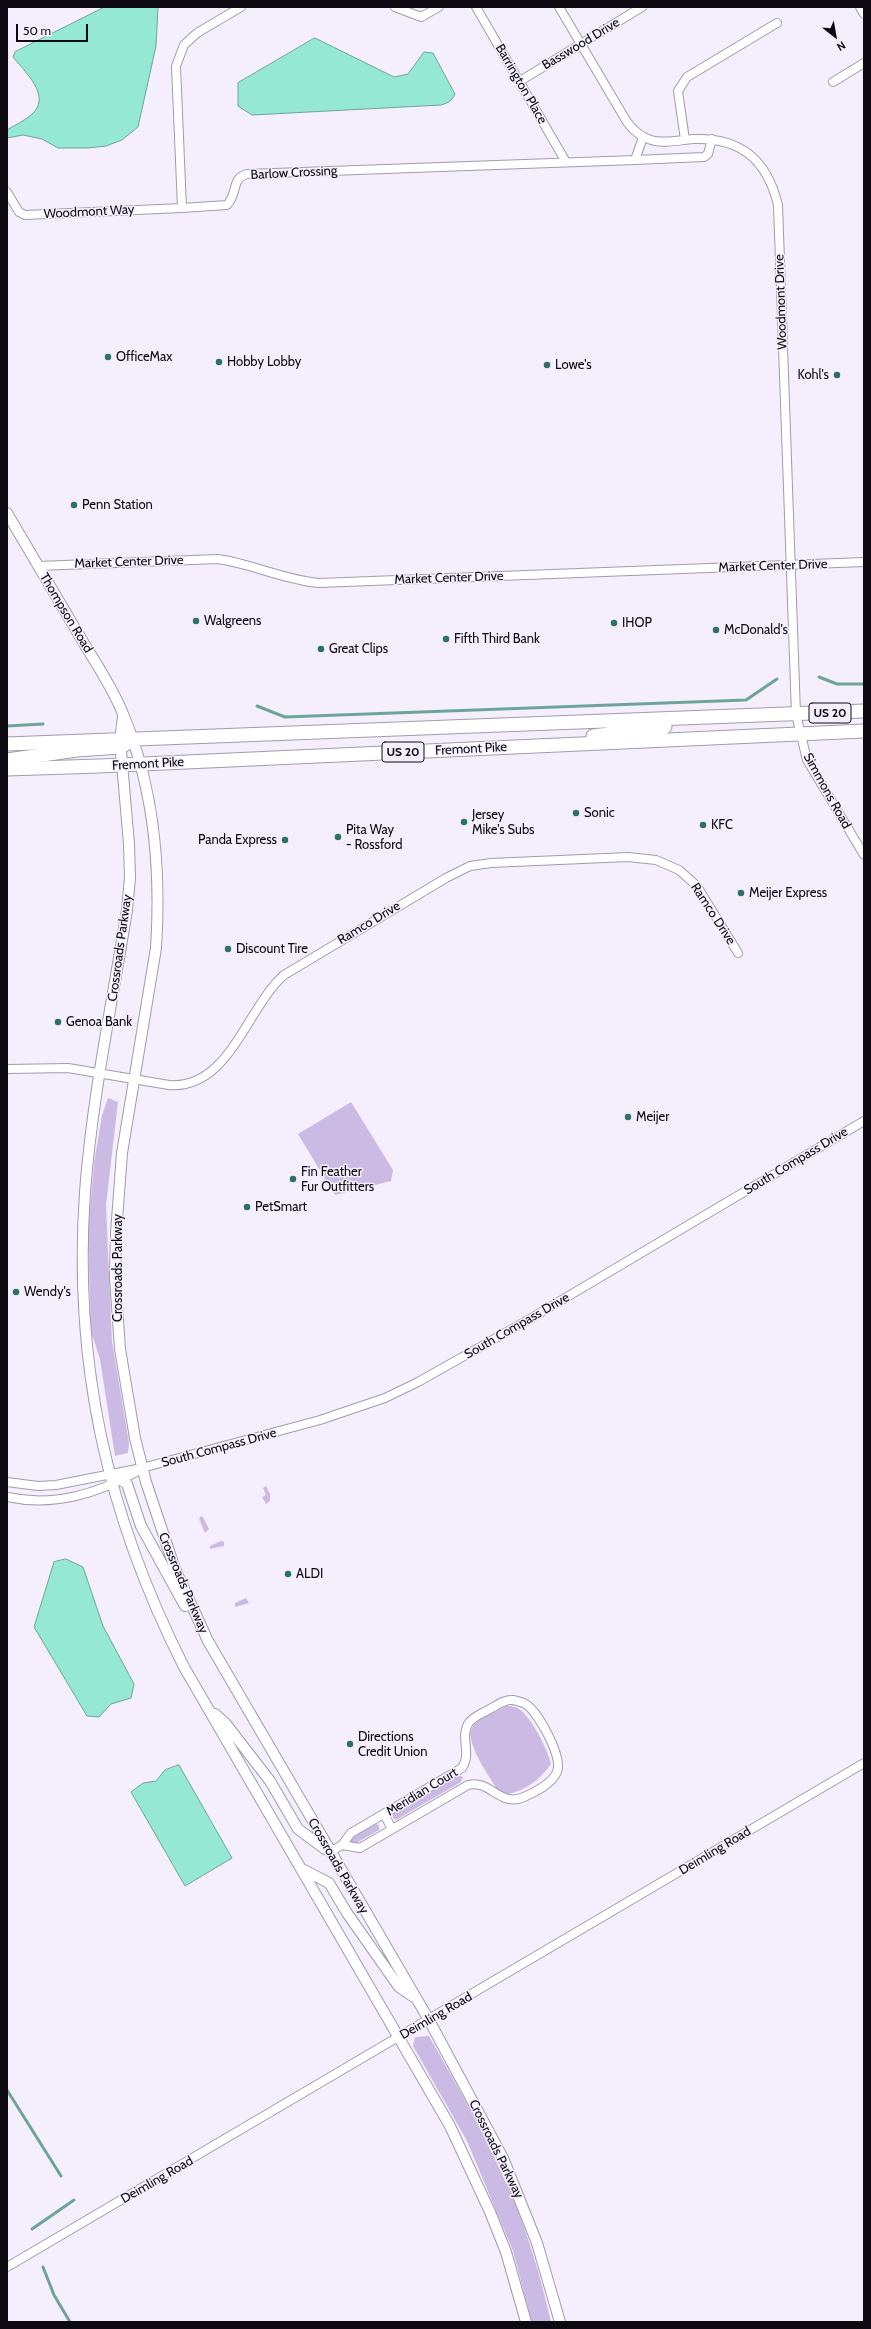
<!DOCTYPE html>
<style>
body{margin:0}
#map{position:relative;width:871px;height:2329px;overflow:hidden;background:#f5effd;font-family:Cabin,sans-serif}
canvas{display:block}
.frame{position:absolute;inset:0;border:8px solid #0c0a10;pointer-events:none}
.north{position:absolute;left:815px;top:16px;width:40px;height:40px;-webkit-text-stroke:3px #f5effd;paint-order:stroke;rotate:149deg;font-size:11px;font-weight:700;line-height:16px;text-align:center;color:#0c0a10}
.north::after{content:'';display:block;margin:auto;width:14px;height:18px;background:#0c0a10;clip-path:polygon(50% 0,100% 100%,50% 72%,0 100%)}
.scale{position:absolute;left:16px;top:24px;width:72px;height:18px;box-sizing:border-box;border:2px solid #0c0a10;border-top:0;padding-left:5px;font-size:12px;line-height:14px;white-space:nowrap;color:#0c0a10;-webkit-text-stroke:3px #f5effd;paint-order:stroke}
</style>
<div id="map">
<canvas width="871" height="2329"></canvas>
<div class="frame"></div>
<div class="north">N</div>
<div class="scale">50 m</div>
</div>
<script>
const ctx = document.querySelector('canvas').getContext('2d');
ctx.lineJoin = 'round';
function paint(path, color) {
  ctx.fillStyle = color;
  ctx.fill(path, 'evenodd');
}
function strokePath(path, color, width, dash) {
  ctx.strokeStyle = color;
  ctx.lineWidth = width;
  ctx.lineCap = dash ? 'butt' : 'round';
  ctx.setLineDash(dash || []);
  ctx.stroke(path);
}
function label(font, color, halo, rows, align = 'center') {
  ctx.font = font + ' Cabin,sans-serif';
  ctx.lineWidth = 3;
  ctx.setLineDash([]);
  ctx.textBaseline = 'middle';
  ctx.strokeStyle = halo;
  ctx.fillStyle = color;
  for (const [text, x, y, turn = 0] of rows) {
    ctx.save();
    ctx.translate(x, y);
    ctx.rotate((+turn || 0) * Math.PI / 180);
    ctx.textAlign = isNaN(turn) ? turn : align;
    if (halo) ctx.strokeText(text, 0, 0);
    ctx.fillText(text, 0, 0);
    ctx.restore();
  }
}
paint(new Path2D(`
 M 108,1098 L 118,1102 L 106,1205 L 112,1342 L 129,1443 L 128,1453 L 115,1456 L 100,1359 L 91,1331 L 88,1234 L 94,1163 L 102,1115 Z
 M 351,1102 L 393,1170 L 391,1181 L 335,1195 L 298,1134 Z
 M 266,1486 L 270,1494 L 270,1501 L 266,1504 L 262,1497 L 266,1495 L 263,1488 Z
 M 201,1516 L 203,1517 L 209,1529 L 205,1533 L 199,1519 Z
 M 221,1541 L 224,1542 L 224,1546 L 210,1549 L 210,1546 Z
 M 246,1598 L 249,1603 L 235,1607 L 235,1603 Z
 M 506,1706 C 509,1706 513,1706 515,1707 C 529,1711 548,1750 551,1764 C 539,1781 524,1792 503,1795 L 497,1789 C 489,1775 459,1736 476,1723 C 484,1716 496,1712 506,1706 Z
 M 458,1775 L 463,1777 L 461,1782 L 396,1820 L 393,1818 L 393,1813 Z
 M 376,1824 L 379,1825 L 379,1830 L 353,1845 L 348,1844 L 347,1840 Z
 M 429,2036 C 458,2087 487,2138 510,2192 C 528,2233 541,2278 551,2322 L 532,2322 L 513,2251 L 467,2141 L 413,2046 L 415,2037 Z`), '#cbbae4');
const water = new Path2D(`
 M 105,7 L 158,7 L 156,46 L 138,127 L 122,140 L 106,146 L 88,148 L 58,148 L 42,139 L 23,135 L 7,138 L 7,130 C 15,125 24,121 31,115 C 53,97 25,72 13,57 L 15,52 Z
 M 315,38 L 394,77 L 408,74 L 424,52 L 433,53 L 455,94 C 452,101 448,103 441,105 L 252,115 L 238,106 L 238,83 Z
 M 66,1559 L 83,1567 L 103,1626 L 134,1684 L 131,1698 L 111,1704 L 99,1717 L 87,1716 L 34,1627 L 54,1562 Z
 M 179,1765 L 232,1858 L 185,1886 L 131,1792 L 143,1783 L 156,1781 L 165,1770 Z`);
paint(water, '#95e8d3');
strokePath(water, '#6ca598', 1);
strokePath(new Path2D(`
 M 819,677 L 837,684 L 864,684
 M 257,706 L 285,717 L 746,700 L 777,679
 M 7,726 L 43,724
 M 7,2090 L 61,2176
 M 32,2229 L 74,2200
 M 43,2267 L 54,2295 L 70,2322`), '#6ca598', 3);
const minor = new Path2D(`
 M 241,7 L 197,33 L 184,45 L 176,66 L 182,208 L 227,205 C 238,194 231,178 247,174 L 635,160 L 643,137
 M 395,7 L 421,17 L 439,7
 M 476,7 L 566,162
 M 559,7 L 627,122 C 633,130 640,137 651,140 C 663,144 680,140 693,139 C 741,137 767,160 778,205 L 796,714 L 807,760 L 864,855
 M 860,7 L 864,14
 M 520,81 L 642,7
 M 833,82 L 864,63
 M 685,140 L 678,91 L 687,77 L 777,23
 M 635,160 L 704,157 L 708,154 L 712,139
 M 7,192 L 19,212 L 25,215 L 182,208
 M 38,566 L 218,559 C 253,564 284,580 319,583 L 864,562
 M 7,1069 L 68,1068 L 169,1085 C 229,1090 247,1007 284,975 L 446,878 L 470,866 L 491,863 L 628,857 L 656,860 L 679,870 L 697,886 L 738,953
 M 7,1482 L 38,1486 L 56,1485 L 142,1468 L 320,1420 L 385,1398 L 418,1382 L 528,1320 L 864,1121
 M 7,1497 C 54,1507 97,1494 138,1471
 M 384,1814 L 392,1829
 M 330,1852 L 342,1845 L 351,1833 L 462,1768 C 472,1753 460,1739 468,1724 C 472,1717 481,1714 488,1710 C 496,1706 504,1699 513,1700 C 518,1701 523,1702 527,1705 C 539,1714 563,1757 557,1772 C 552,1784 535,1792 524,1797 C 500,1808 490,1779 468,1785 L 360,1848 L 342,1845
 M 7,2267 L 864,1763`);
const tertiary = new Path2D(`
 M 7,513 C 31,554 55,594 79,635 C 94,661 112,686 123,714 C 154,787 161,871 156,948 L 122,1153 L 116,1233 L 115,1277 L 120,1349 L 135,1438 L 146,1482 L 175,1569 L 208,1641 L 429,2020 L 503,2158 L 537,2243 L 560,2322
 M 123,717 L 120,740 L 129,844 L 130,878 L 127,910 C 112,1004 92,1098 85,1192 C 73,1363 107,1515 184,1667 L 450,2126 L 490,2212 L 506,2252 L 526,2322
 M 109,1473 L 127,1484 L 141,1526 L 185,1606
 M 215,1714 L 226,1724 L 270,1781 L 298,1829 L 325,1849
 M 302,1869 L 329,1883 L 347,1913 L 399,1987 L 414,1997`);
const primary = new Path2D(`
 M 7,760 L 77,750 L 121,747 L 133,739`);
const trunk = new Path2D(`
 M 593,736 L 665,727
 M 7,744 L 864,711
 M 7,769 L 99,766 L 864,731`);
strokePath(minor, '#a19bab', 10);
strokePath(tertiary, '#a19bab', 12);
strokePath(primary, '#a19bab', 15);
strokePath(trunk, '#a19bab', 15);
strokePath(minor, '#fff', 8);
strokePath(tertiary, '#fff', 10);
strokePath(primary, '#fff', 13);
strokePath(trunk, '#fff', 13);
for (const [x, y, r, color] of [
 [108,357,4,"#2d7162"],
 [219,362,4,"#2d7162"],
 [547,365,4,"#2d7162"],
 [837,375,4,"#2d7162"],
 [74,505,4,"#2d7162"],
 [196,621,4,"#2d7162"],
 [614,623,4,"#2d7162"],
 [716,630,4,"#2d7162"],
 [446,639,4,"#2d7162"],
 [321,649,4,"#2d7162"],
 [576,813,4,"#2d7162"],
 [464,822,4,"#2d7162"],
 [703,825,4,"#2d7162"],
 [338,837,4,"#2d7162"],
 [285,840,4,"#2d7162"],
 [741,893,4,"#2d7162"],
 [228,949,4,"#2d7162"],
 [58,1022,4,"#2d7162"],
 [628,1117,4,"#2d7162"],
 [293,1179,4,"#2d7162"],
 [247,1207,4,"#2d7162"],
 [16,1292,4,"#2d7162"],
 [288,1574,4,"#2d7162"],
 [350,1744,4,"#2d7162"]
]) {
  const dot = new Path2D();
  dot.arc(x, y, r, 0, 2 * Math.PI);
  ctx.fillStyle = color;
  ctx.fill(dot);
  strokePath(dot, '#f5effd', 1.5);
}
for (const [x, y, w] of [
 [830,713,42],
 [403,752,42]
]) {
  const box = new Path2D();
  box.roundRect(x - w / 2, y - 10, w, 20, 3);
  ctx.fillStyle = '#f5effd';
  ctx.fill(box);
  strokePath(box, '#0c0a10', 1);
}
label('bold 12px', '#0c0a10', null, [
 ["US 20",830,713],
 ["US 20",403,752]
]);
label('13px', '#0c0a10', '#f5effd', [
 ["Basswood Drive",581,44,-31],
 ["Barrington Place",521,84,60],
 ["Barlow Crossing",294,173,-3],
 ["Woodmont Way",89,212,-3],
 ["Woodmont Drive",781,302,-92],
 ["Market Center Drive",129,562,-2],
 ["Market Center Drive",773,566,-2],
 ["Market Center Drive",449,578,-2],
 ["Thompson Road",66,613,59],
 ["Fremont Pike",471,749,-3],
 ["Fremont Pike",148,764,-3],
 ["Simmons Road",827,791,61],
 ["Ramco Drive",713,914,57],
 ["Ramco Drive",369,923,-31],
 ["Crossroads Parkway",120,948,-82],
 ["South Compass Drive",796,1161,-31],
 ["Crossroads Parkway",118,1268,-90],
 ["South Compass Drive",517,1326,-30],
 ["South Compass Drive",219,1448,-15],
 ["Crossroads Parkway",183,1583,67],
 ["Meridian Court",422,1792,-31],
 ["Deimling Road",715,1851,-31],
 ["Crossroads Parkway",338,1866,60],
 ["Deimling Road",436,2016,-30],
 ["Crossroads Parkway",496,2149,64],
 ["Deimling Road",157,2180,-30]
]);
label('13px', '#0c0a10', '#f5effd', [
 ["OfficeMax",116,357],
 ["Hobby Lobby",227,362],
 ["Lowe's",555,365],
 ["Kohl's",829,375,"right"],
 ["Penn Station",82,505],
 ["Walgreens",204,621],
 ["IHOP",622,623],
 ["McDonald's",724,630],
 ["Fifth Third Bank",454,639],
 ["Great Clips",329,649],
 ["Sonic",584,813],
 ["Jersey",472,815],
 ["Mike's Subs",472,830],
 ["KFC",711,825],
 ["Pita Way",346,830],
 ["- Rossford",346,845],
 ["Panda Express",277,840,"right"],
 ["Meijer Express",749,893],
 ["Discount Tire",236,949],
 ["Genoa Bank",66,1022],
 ["Meijer",636,1117],
 ["Fin Feather",301,1172],
 ["Fur Outfitters",301,1187],
 ["PetSmart",255,1207],
 ["Wendy's",24,1292],
 ["ALDI",296,1574],
 ["Directions",358,1737],
 ["Credit Union",358,1752]
], 'left');
</script>
